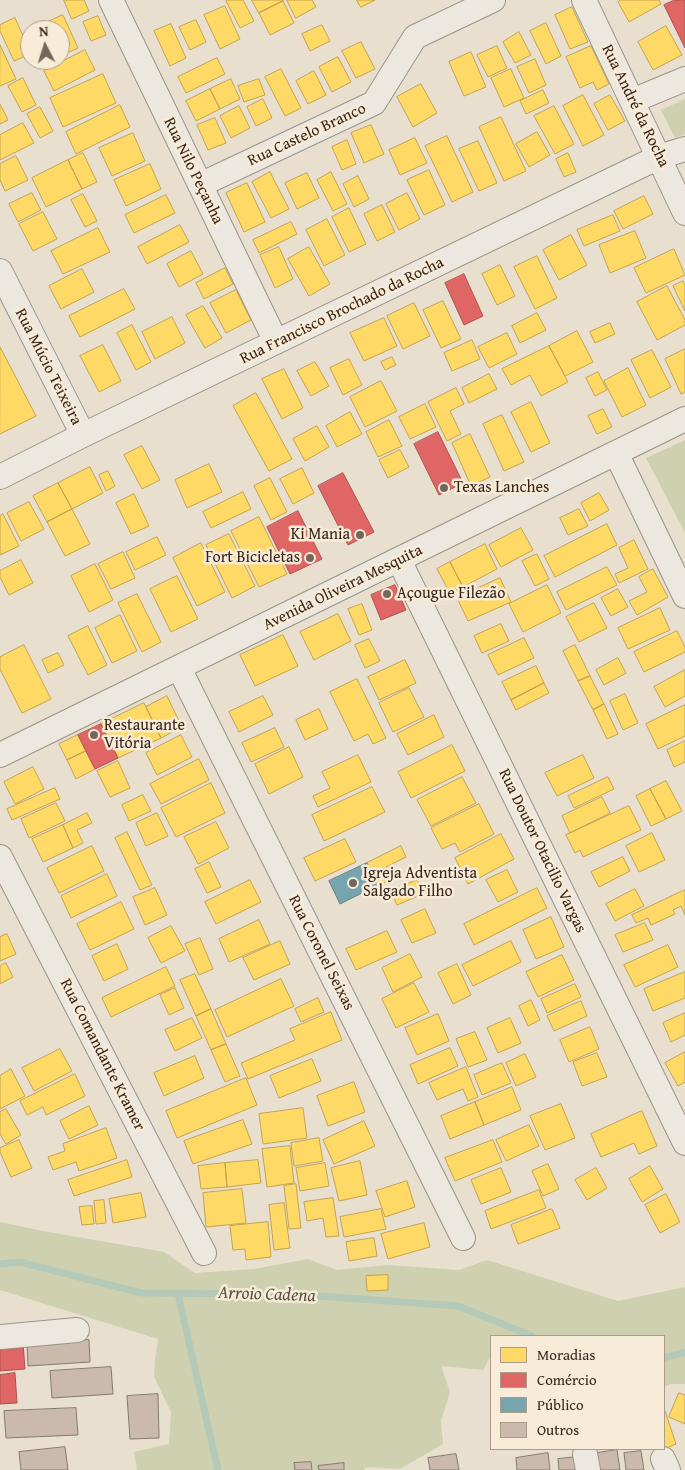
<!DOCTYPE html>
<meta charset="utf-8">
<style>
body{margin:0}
#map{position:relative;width:685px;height:1470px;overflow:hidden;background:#e9dfce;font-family:"Gentium Book Plus",serif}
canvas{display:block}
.legend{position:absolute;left:490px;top:1335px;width:175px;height:115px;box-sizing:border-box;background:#f8ecd8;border:1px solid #ab9c8c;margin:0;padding:6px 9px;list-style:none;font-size:15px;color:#37251b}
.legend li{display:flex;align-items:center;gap:10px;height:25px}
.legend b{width:25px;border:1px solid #ab9c8c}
.north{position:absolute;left:20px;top:20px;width:50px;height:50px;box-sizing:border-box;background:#f8ecd8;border:1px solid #ab9c8c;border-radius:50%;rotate:355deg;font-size:14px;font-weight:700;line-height:20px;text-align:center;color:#37251b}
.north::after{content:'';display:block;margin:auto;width:18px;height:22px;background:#75665a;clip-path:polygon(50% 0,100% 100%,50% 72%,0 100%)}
</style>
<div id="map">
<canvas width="685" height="1470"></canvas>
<ul class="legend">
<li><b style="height:14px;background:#ffd966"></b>Moradias</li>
<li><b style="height:14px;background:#e06666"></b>Comércio</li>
<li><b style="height:14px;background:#76a5af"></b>Público</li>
<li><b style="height:14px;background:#cbbaac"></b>Outros</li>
</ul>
<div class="north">N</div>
</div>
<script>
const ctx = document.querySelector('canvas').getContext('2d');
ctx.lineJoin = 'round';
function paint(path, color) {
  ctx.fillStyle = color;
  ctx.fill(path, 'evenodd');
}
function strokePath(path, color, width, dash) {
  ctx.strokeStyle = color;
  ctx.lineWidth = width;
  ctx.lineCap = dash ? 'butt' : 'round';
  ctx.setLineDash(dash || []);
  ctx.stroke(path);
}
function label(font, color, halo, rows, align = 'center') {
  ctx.font = font + ' "Gentium Book Plus",serif';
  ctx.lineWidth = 5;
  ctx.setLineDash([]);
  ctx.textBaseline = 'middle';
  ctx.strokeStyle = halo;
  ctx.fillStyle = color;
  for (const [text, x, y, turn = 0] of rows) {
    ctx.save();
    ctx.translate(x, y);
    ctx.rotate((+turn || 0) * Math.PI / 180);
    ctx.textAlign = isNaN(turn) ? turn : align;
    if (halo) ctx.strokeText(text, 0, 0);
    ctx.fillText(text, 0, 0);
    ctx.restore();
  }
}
paint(new Path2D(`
 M 685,99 L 685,134 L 675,138 L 661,110 Z
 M 685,440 L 685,533 L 646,458 Z
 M 0,1222 L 43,1231 L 164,1252 L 195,1273 L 254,1269 L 308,1259 L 337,1270 L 388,1265 L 459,1270 L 487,1260 L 618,1301 L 685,1287 L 685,1384 L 672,1384 L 664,1386 L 664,1336 L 491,1336 L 491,1356 L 483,1370 L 441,1366 L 450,1392 L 441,1421 L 443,1444 L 400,1469 L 365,1467 L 365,1470 L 137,1470 L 134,1452 L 169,1444 L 171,1412 L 154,1377 L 155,1360 L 158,1339 L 0,1290 Z`), '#cfd0af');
const homes = new Path2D(`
 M 64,0 L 84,0 L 89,11 L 72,19 Z
 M 228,0 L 243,0 L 254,21 L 240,28 L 226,1 Z
 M 252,0 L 283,0 L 283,1 L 259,13 Z
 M 287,0 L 312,0 L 316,7 L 296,18 Z
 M 357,0 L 375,0 L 361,7 Z
 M 621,0 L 659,0 L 661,4 L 629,22 L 618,2 Z
 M 283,1 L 294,23 L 270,35 L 259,13 Z
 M 225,6 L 240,39 L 220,49 L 204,15 Z
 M 572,7 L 588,42 L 570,49 L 555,15 Z
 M 63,15 L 78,48 L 60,56 L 60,30 L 35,30 L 34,28 Z
 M 98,16 L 106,35 L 91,41 L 83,22 Z
 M 15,18 L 30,51 L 30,54 L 14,61 L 0,31 L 0,25 Z
 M 196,20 L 206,42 L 190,50 L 179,27 Z
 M 546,23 L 561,56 L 546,64 L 530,31 Z
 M 171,24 L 186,58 L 170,66 L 154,31 Z
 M 322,25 L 330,41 L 310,51 L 302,34 Z
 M 666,26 L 682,55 L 653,70 L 638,42 Z
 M 519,32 L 531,55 L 515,63 L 503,42 Z
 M 361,42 L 375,69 L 356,78 L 342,51 Z
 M 0,45 L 16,79 L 0,86 Z
 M 497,46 L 507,68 L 488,77 L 477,55 Z
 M 591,46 L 609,84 L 597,90 L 593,82 L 580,88 L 566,57 Z
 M 85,50 L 95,70 L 54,91 L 44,71 Z
 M 471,52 L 486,87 L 464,96 L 449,62 Z
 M 338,57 L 351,82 L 332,92 L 319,67 Z
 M 217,58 L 225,74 L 186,93 L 178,77 Z
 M 535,59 L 546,85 L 529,93 L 517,67 Z
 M 281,69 L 301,108 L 285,116 L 265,77 Z
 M 511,69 L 524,98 L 504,107 L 491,78 Z
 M 314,71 L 326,95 L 308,104 L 296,81 Z
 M 103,74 L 116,103 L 63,127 L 50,98 Z
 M 23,78 L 36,105 L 22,112 L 8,86 Z
 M 231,79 L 240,99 L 220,109 L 210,89 Z
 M 259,79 L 265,95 L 244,102 L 238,86 Z
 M 421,84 L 437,113 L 413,127 L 397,97 Z
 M 210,89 L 220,109 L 196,121 L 186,101 Z
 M 543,90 L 549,103 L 526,114 L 520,101 Z
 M 583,95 L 604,135 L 583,146 L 563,106 Z
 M 610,95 L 625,121 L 608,130 L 594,104 Z
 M 263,99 L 272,118 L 256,126 L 247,107 Z
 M 0,104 L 8,120 L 0,124 Z
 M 120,105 L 130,127 L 76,154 L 66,132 Z
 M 239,106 L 250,128 L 231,138 L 220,116 Z
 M 554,106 L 574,144 L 555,154 L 534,116 Z
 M 40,107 L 53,131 L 40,138 L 27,114 Z
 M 501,117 L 526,171 L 504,181 L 479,127 Z
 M 215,118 L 226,143 L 208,150 L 197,125 Z
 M 23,123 L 34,143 L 0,160 L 0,135 Z
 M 371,125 L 384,154 L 364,163 L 351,133 Z
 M 537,132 L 550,155 L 529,167 L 516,144 Z
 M 133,133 L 145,161 L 112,176 L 99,148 Z
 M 447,136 L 473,192 L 452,202 L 425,146 Z
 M 415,138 L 427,163 L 400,175 L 389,150 Z
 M 347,140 L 356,164 L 342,170 L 332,147 Z
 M 478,141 L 497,183 L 479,191 L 459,149 Z
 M 83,153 L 97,182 L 82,189 L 68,160 Z
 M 568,153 L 576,172 L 564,177 L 556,159 Z
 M 16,156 L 28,180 L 5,191 L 0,180 L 0,164 Z
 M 68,160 L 82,189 L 46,207 L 32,178 Z
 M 150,164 L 161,189 L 126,206 L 114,180 Z
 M 429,170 L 445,205 L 424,215 L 407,180 Z
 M 270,172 L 289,209 L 271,218 L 252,182 Z
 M 331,172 L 347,204 L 333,211 L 317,180 Z
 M 307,173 L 319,198 L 297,209 L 285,183 Z
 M 358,176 L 369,199 L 354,207 L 343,184 Z
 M 247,183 L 265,222 L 244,232 L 226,193 Z
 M 32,193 L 41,210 L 18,222 L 9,204 Z
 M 407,193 L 420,219 L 399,230 L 386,204 Z
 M 83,194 L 97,221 L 85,227 L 71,200 Z
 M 166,195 L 175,213 L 134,233 L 125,215 Z
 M 644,196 L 653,214 L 623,229 L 614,211 Z
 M 382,205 L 395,232 L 377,241 L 364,214 Z
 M 349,208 L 366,244 L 349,252 L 332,217 Z
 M 43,212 L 57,239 L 33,251 L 19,224 Z
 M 613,215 L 620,231 L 584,246 L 577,230 Z
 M 327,219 L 345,255 L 324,266 L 306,230 Z
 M 291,222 L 297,234 L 259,253 L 253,240 Z
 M 180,225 L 189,242 L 147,264 L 138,247 Z
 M 98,228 L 110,252 L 63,274 L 51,251 Z
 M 635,231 L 646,258 L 610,273 L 599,245 Z
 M 571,235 L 587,265 L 559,280 L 543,250 Z
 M 279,247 L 293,279 L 275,288 L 260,255 Z
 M 309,247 L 330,284 L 309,296 L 288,259 Z
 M 674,249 L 685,275 L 646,293 L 634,268 Z
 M 191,251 L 203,274 L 179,287 L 167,264 Z
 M 537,256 L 557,298 L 535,309 L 514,267 Z
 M 500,265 L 515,296 L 497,305 L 482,274 Z
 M 225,268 L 233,284 L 204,299 L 196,283 Z
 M 82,269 L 94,292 L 61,309 L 49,286 Z
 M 683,281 L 685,285 L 685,311 L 673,286 Z
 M 667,286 L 685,320 L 685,325 L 657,340 L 637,302 Z
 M 124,289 L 135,309 L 80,337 L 69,316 Z
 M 236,290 L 251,320 L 226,333 L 210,303 Z
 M 443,301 L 461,339 L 441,348 L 423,310 Z
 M 414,303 L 430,336 L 403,349 L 387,316 Z
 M 203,306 L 222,338 L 205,348 L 186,315 Z
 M 537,313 L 546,330 L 520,343 L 512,326 Z
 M 172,317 L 185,343 L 155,359 L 142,332 Z
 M 384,318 L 397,346 L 364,361 L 350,333 Z
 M 610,323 L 615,334 L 595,343 L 590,332 Z
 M 132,325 L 151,362 L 136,370 L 117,333 Z
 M 577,331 L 593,362 L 565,376 L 549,346 Z
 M 507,333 L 517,354 L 489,368 L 478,347 Z
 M 472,340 L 480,359 L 452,371 L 444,353 Z
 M 103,345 L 121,381 L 99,392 L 80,356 Z
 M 549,346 L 568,382 L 541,396 L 530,375 L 511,385 L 502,369 Z
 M 0,347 L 36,416 L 0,434 Z
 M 685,349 L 685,392 L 681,394 L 665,359 Z
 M 652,350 L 671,387 L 650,398 L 631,360 Z
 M 392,357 L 396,365 L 385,370 L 381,362 Z
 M 349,359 L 362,385 L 343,395 L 330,368 Z
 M 315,362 L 329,386 L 311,396 L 297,371 Z
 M 628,368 L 646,405 L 622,417 L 604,381 Z
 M 284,369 L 303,408 L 282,419 L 262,379 Z
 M 598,372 L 607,390 L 595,396 L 586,378 Z
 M 489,374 L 497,389 L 469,403 L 462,388 Z
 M 381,381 L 397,411 L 365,427 L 350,397 Z
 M 456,388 L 464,404 L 450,411 L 461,434 L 447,441 L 428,402 Z
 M 256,393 L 292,459 L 269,471 L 233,406 Z
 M 531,402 L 550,443 L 531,452 L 511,412 Z
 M 425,404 L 436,427 L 410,439 L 399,417 Z
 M 603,409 L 612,427 L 597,434 L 588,416 Z
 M 350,412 L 362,434 L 337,447 L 326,426 Z
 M 502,415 L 524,462 L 504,471 L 483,424 Z
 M 389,420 L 402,446 L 378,457 L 366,432 Z
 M 317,426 L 329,447 L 305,461 L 293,439 Z
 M 470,434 L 490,477 L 471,486 L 452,443 Z
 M 142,446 L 160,480 L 142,489 L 124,455 Z
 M 400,450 L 409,467 L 388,478 L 379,460 Z
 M 209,464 L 222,492 L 187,508 L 175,480 Z
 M 90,467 L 103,493 L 72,509 L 58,483 Z
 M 302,468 L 314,493 L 293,504 L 280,479 Z
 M 108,471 L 115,486 L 106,491 L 99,475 Z
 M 270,478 L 287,512 L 271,520 L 254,486 Z
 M 58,483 L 72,509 L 47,522 L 33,496 Z
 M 243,492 L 251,509 L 211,528 L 203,512 Z
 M 599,493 L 609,510 L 590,521 L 581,503 Z
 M 134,494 L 149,526 L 131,534 L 116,503 Z
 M 29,502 L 44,529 L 21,541 L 7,513 Z
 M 72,509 L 90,544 L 65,556 L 47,522 Z
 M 579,509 L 588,526 L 568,535 L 560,518 Z
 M 3,514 L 19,546 L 0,555 L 0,516 Z
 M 259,517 L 287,574 L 259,587 L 231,531 Z
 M 607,524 L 617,545 L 555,577 L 544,556 Z
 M 521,528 L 533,550 L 501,567 L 489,545 Z
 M 229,534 L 255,586 L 232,598 L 206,545 Z
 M 157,537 L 166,555 L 135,570 L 126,552 Z
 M 634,540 L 648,569 L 619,583 L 615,574 L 628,568 L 619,548 Z
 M 201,543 L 225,592 L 197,606 L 173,558 Z
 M 485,544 L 497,569 L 463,587 L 450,562 Z
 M 123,552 L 135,578 L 111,589 L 98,564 Z
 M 537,554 L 549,579 L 535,586 L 522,561 Z
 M 21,560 L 33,583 L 9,595 L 0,577 L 0,571 Z
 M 450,562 L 463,587 L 450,593 L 437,569 Z
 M 95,564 L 113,600 L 89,612 L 71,576 Z
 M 607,567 L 617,585 L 566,610 L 557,592 Z
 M 653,569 L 668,597 L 637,615 L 629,601 L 647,592 L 639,577 Z
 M 177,576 L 198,619 L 171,632 L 150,589 Z
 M 500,578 L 511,602 L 468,621 L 457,598 Z
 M 547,585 L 561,613 L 523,632 L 509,604 Z
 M 618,589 L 628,607 L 611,616 L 601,598 Z
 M 137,594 L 161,642 L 142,652 L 118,603 Z
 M 594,603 L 607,628 L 579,642 L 566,617 Z
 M 362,604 L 372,630 L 359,635 L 348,609 Z
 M 660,608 L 670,630 L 628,649 L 618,628 Z
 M 338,614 L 351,641 L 314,660 L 300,632 Z
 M 120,615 L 137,651 L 112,663 L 95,628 Z
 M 501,624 L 509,641 L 482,653 L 474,636 Z
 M 88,626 L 107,665 L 88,675 L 68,636 Z
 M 677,631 L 685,647 L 685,652 L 644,672 L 634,652 Z
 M 283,635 L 298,666 L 255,686 L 240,655 Z
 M 524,638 L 534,658 L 498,675 L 488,655 Z
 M 369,639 L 380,661 L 365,668 L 355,645 Z
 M 24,645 L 51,699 L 22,713 L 0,669 L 0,657 Z
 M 575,645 L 590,676 L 578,681 L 563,651 Z
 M 58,653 L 64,665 L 48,673 L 42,660 Z
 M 618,658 L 626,673 L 604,685 L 596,670 Z
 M 405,660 L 416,683 L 379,700 L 368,677 Z
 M 536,666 L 544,683 L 511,700 L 502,682 Z
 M 685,670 L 685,696 L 665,707 L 654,687 Z
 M 590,676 L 604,704 L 593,710 L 578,681 Z
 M 357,679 L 386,738 L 373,744 L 368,734 L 354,741 L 330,692 Z
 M 544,683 L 549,693 L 516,710 L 511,700 Z
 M 409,688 L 424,717 L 393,732 L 379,703 Z
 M 625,694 L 638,723 L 623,730 L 610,701 Z
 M 167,696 L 182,727 L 161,738 L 146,707 Z
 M 263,696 L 273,715 L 239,732 L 229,712 Z
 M 144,703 L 161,738 L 118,758 L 101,724 Z
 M 604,704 L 618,734 L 607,739 L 593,710 Z
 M 685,705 L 685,736 L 658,749 L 646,724 Z
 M 319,709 L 328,729 L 305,740 L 296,720 Z
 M 434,715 L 444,737 L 408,755 L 397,734 Z
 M 275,728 L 284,747 L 251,762 L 242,743 Z
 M 78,735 L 86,751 L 67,760 L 59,744 Z
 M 181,735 L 192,757 L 157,775 L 146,753 Z
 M 685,741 L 685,762 L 674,767 L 667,750 Z
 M 452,745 L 465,771 L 411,798 L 398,772 Z
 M 289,747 L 303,777 L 269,794 L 255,764 Z
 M 86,751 L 95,769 L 76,779 L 67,760 Z
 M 358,755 L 371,782 L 318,807 L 313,796 L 330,788 L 322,772 Z
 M 583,755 L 594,778 L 557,796 L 545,773 Z
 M 199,759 L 209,780 L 161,804 L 150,784 Z
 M 118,761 L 130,788 L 110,797 L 97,771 Z
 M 33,767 L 44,789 L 15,804 L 4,782 Z
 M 462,777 L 476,803 L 431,826 L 417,800 Z
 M 608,777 L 614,789 L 574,808 L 568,796 Z
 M 666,781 L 682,811 L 666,819 L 650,789 Z
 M 211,783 L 225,813 L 176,837 L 161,808 Z
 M 372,787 L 385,812 L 324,841 L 312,815 Z
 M 55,788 L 60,799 L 12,820 L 7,809 Z
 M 650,789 L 666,819 L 651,826 L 636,796 Z
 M 143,795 L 151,811 L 129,821 L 122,805 Z
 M 602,797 L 610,813 L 570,833 L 562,816 Z
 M 56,803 L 65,821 L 29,838 L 21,819 Z
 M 479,804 L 494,834 L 460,852 L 455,843 L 442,849 L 431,828 Z
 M 629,806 L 641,830 L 583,857 L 580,850 L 575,853 L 566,835 Z
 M 87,813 L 92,823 L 77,830 L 83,843 L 73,848 L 63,825 Z
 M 157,813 L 168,836 L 146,846 L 136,823 Z
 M 216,822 L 229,848 L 198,864 L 184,837 Z
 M 63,825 L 73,848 L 43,862 L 32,839 Z
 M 127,832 L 152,885 L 140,890 L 115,838 Z
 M 652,833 L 665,860 L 639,872 L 626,846 Z
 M 501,834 L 514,859 L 468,884 L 455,858 Z
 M 345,839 L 356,862 L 315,881 L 304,858 Z
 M 92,846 L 104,871 L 59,893 L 47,868 Z
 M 401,846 L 406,857 L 386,867 L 392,879 L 378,885 L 367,863 Z
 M 623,857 L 630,871 L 599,887 L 591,872 Z
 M 209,862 L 221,887 L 207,893 L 195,869 Z
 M 507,870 L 518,892 L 498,902 L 486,880 Z
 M 107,874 L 117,896 L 71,918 L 61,896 Z
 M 250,880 L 261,902 L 216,924 L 205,902 Z
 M 417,880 L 423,894 L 397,905 L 391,891 Z
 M 155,888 L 167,915 L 145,925 L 133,897 Z
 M 537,888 L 547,908 L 474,945 L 464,924 Z
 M 635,889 L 644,906 L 615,921 L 606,904 Z
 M 685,890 L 685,915 L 681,906 L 673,910 L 675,914 L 651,925 L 648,918 L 636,923 L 632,915 Z
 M 121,902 L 134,929 L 90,950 L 77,924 Z
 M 425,909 L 436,933 L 412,943 L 401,920 Z
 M 551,917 L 564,947 L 536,959 L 523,930 Z
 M 259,920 L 270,944 L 229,962 L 219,939 Z
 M 645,923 L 653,940 L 623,952 L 615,935 Z
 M 171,926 L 185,951 L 161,963 L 148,938 Z
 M 387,931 L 397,952 L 356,970 L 346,949 Z
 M 7,934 L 16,954 L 0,961 L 0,937 Z
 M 200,938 L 213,969 L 199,975 L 185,944 Z
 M 280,941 L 290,964 L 254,980 L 243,958 Z
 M 511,941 L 521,962 L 473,986 L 462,965 Z
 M 117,944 L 128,969 L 104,981 L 92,956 Z
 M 668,945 L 678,967 L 635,987 L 624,965 Z
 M 410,954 L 422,977 L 393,992 L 382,968 Z
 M 562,955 L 574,980 L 538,997 L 526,972 Z
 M 6,963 L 13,977 L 0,984 L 0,966 Z
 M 457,964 L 471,995 L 453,1004 L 438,973 Z
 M 166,967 L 175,986 L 111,1017 L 102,998 Z
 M 685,972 L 685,998 L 653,1011 L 644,989 Z
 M 195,974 L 211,1009 L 196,1016 L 180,980 Z
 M 281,979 L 294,1006 L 227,1037 L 215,1010 Z
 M 414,983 L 429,1012 L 396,1028 L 382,999 Z
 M 575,984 L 581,997 L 547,1013 L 541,999 Z
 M 175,988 L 184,1008 L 169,1015 L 160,995 Z
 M 318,998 L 324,1012 L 301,1022 L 295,1009 Z
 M 531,1000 L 540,1020 L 528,1026 L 519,1006 Z
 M 581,1001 L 587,1016 L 554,1031 L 547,1016 Z
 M 211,1009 L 226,1044 L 211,1050 L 196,1016 Z
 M 331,1012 L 342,1040 L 248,1079 L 241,1063 L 295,1040 L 290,1029 Z
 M 685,1013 L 685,1035 L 671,1042 L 663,1023 Z
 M 438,1014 L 449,1041 L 417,1055 L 405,1028 Z
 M 192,1018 L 202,1038 L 175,1051 L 165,1030 Z
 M 510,1018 L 521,1043 L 498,1053 L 487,1028 Z
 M 590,1027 L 599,1049 L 569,1062 L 560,1040 Z
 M 475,1032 L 487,1060 L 468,1067 L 456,1039 Z
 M 226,1044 L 240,1076 L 225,1082 L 211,1050 Z
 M 450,1048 L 458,1066 L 418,1084 L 410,1065 Z
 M 60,1049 L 72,1071 L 34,1091 L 22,1068 Z
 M 685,1052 L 685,1082 L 678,1086 L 665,1063 Z
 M 597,1053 L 607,1077 L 582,1086 L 573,1062 Z
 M 525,1054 L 536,1077 L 516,1086 L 506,1063 Z
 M 195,1056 L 204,1078 L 164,1096 L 154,1073 Z
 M 312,1059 L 321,1081 L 279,1098 L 270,1076 Z
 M 502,1063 L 511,1083 L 482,1095 L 474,1075 Z
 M 466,1067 L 478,1097 L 468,1101 L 463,1089 L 437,1100 L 429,1083 Z
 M 11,1069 L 25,1096 L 0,1109 L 0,1076 Z
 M 75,1074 L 85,1096 L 46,1115 L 43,1107 L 27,1115 L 20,1101 Z
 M 246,1078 L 257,1105 L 177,1138 L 166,1111 Z
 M 354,1082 L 365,1112 L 328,1126 L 317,1096 Z
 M 512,1087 L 521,1110 L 484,1125 L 475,1102 Z
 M 475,1102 L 484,1125 L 450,1139 L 441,1116 Z
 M 561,1104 L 575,1138 L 545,1150 L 530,1116 Z
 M 89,1106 L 98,1125 L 69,1139 L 60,1121 Z
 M 303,1108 L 307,1138 L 263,1144 L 259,1114 Z
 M 6,1109 L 21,1135 L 6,1144 L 0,1134 L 0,1112 Z
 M 642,1111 L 657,1146 L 639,1154 L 634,1143 L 601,1157 L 591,1134 Z
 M 243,1120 L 252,1144 L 193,1164 L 184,1141 Z
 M 364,1121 L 375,1146 L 334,1164 L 323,1140 Z
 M 529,1125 L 539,1146 L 506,1161 L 496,1140 Z
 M 106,1128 L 117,1158 L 79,1171 L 76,1162 L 53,1170 L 48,1157 L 65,1151 L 63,1144 Z
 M 319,1138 L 323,1161 L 294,1166 L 291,1143 Z
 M 19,1140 L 32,1168 L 11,1177 L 0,1152 L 0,1148 Z
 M 493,1140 L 502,1162 L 455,1181 L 445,1158 Z
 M 290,1146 L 294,1183 L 267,1187 L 262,1149 Z
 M 127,1160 L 132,1177 L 74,1196 L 68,1180 Z
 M 258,1160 L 261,1183 L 227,1187 L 225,1163 Z
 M 360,1161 L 367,1195 L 339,1201 L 331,1168 Z
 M 225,1163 L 227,1187 L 201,1189 L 198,1166 Z
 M 325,1163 L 329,1186 L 300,1191 L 296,1168 Z
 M 548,1164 L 559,1189 L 543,1196 L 532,1171 Z
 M 650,1166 L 663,1189 L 642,1202 L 629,1179 Z
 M 501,1168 L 511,1192 L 481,1204 L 471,1180 Z
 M 596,1168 L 607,1188 L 587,1200 L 575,1180 Z
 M 407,1181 L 415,1207 L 385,1217 L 376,1191 Z
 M 296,1184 L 301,1228 L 289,1229 L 284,1186 Z
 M 242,1189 L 246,1223 L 206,1227 L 203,1193 Z
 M 539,1190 L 546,1208 L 491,1229 L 485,1211 Z
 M 141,1193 L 146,1217 L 113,1223 L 109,1199 Z
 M 666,1194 L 680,1222 L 660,1233 L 645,1205 Z
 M 333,1198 L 339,1236 L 326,1237 L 323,1218 L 307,1221 L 304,1202 Z
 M 104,1200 L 106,1223 L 96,1224 L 94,1201 Z
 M 284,1203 L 290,1248 L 274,1250 L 269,1205 Z
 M 92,1206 L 94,1224 L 82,1225 L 79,1207 Z
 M 381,1209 L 386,1229 L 344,1237 L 340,1217 Z
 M 552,1209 L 560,1228 L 518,1244 L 511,1225 Z
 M 268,1222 L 271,1257 L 246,1260 L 245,1249 L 233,1250 L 230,1226 Z
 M 424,1223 L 430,1247 L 388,1259 L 381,1234 Z
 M 374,1238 L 377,1256 L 349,1261 L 346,1242 Z
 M 388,1275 L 388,1290 L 367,1291 L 366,1276 Z
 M 679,1393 L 685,1395 L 685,1424 L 669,1417 Z
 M 664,1408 L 676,1444 L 664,1449 Z`);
paint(homes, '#ffd966');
strokePath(homes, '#c3a350', 1);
const shops = new Path2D(`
 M 675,0 L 685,0 L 685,48 L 664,5 Z
 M 464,274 L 483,316 L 464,325 L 445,283 Z
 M 438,432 L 463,483 L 439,495 L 414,444 Z
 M 343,473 L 374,532 L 348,545 L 318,486 Z
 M 298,511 L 322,559 L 290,574 L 267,527 Z
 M 395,585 L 406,610 L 381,620 L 371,595 Z
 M 101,724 L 118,758 L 95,769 L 78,735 Z
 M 23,1342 L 25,1369 L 0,1371 L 0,1343 Z
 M 15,1373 L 17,1403 L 0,1404 L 0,1375 Z`);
paint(shops, '#e06666');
strokePath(shops, '#ad5250', 1);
const public = new Path2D(`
 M 367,863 L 378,885 L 340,904 L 329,881 Z`);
paint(public, '#76a5af');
strokePath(public, '#637f83', 1);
strokePath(new Path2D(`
 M 0,1264 L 20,1262 L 142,1293 L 289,1294 L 458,1306 L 532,1336
 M 178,1294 L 218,1470
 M 664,1358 L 685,1352`), '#b4c9b7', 7);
const building = new Path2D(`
 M 89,1340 L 90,1362 L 28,1366 L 27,1344 Z
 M 111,1367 L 113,1394 L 52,1398 L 50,1371 Z
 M 158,1394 L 159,1438 L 130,1439 L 127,1396 Z
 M 76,1408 L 78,1435 L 6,1438 L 4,1411 Z
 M 65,1447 L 68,1470 L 21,1470 L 19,1452 Z
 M 617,1450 L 620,1470 L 599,1470 L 597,1453 Z
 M 641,1451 L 644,1470 L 626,1470 L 624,1453 Z
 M 548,1453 L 550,1470 L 517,1470 L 516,1458 Z
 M 456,1454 L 459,1470 L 430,1470 L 428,1458 Z
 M 577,1457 L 579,1470 L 559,1470 L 558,1459 Z
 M 311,1462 L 312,1470 L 295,1470 L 294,1463 Z
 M 344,1463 L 344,1470 L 319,1470 L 318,1466 Z`);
paint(building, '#cbbaac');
strokePath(building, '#827a70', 1);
const minor = new Path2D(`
 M 111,0 L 276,342
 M 584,0 L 685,213
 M 632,101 L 685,79
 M 200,185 L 374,103 L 415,37 L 493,0
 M 0,271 L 83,435
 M 616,453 L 685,596
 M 0,477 L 83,435 L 659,157 L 685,149
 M 399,560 L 685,1143
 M 179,668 L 463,1238
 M 0,755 L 685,419
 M 0,857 L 204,1253
 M 0,1337 L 77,1330
 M 585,1454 L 588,1470
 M 663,1459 L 668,1470`);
strokePath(minor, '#9b9389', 26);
strokePath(minor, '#ede8df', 24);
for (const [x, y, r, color] of [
 [444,488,5,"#75665a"],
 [360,535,5,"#75665a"],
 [310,558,5,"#75665a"],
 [387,594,5,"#75665a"],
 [94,735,5,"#75665a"],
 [353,883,5,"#75665a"]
]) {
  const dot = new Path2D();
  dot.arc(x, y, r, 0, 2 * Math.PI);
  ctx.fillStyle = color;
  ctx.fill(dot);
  strokePath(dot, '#f8ecd8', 2);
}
label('16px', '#37251b', '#f8ecd8', [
 ["Rua André da Rocha",635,106,64],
 ["Rua Castelo Branco",307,135,-25],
 ["Rua Nilo Peçanha",193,171,64],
 ["Rua Francisco Brochado da Rocha",342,311,-26],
 ["Rua Múcio Teixeira",48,367,63],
 ["Avenida Oliveira Mesquita",343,588,-26],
 ["Rua Doutor Otacilio Vargas",542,851,64],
 ["Rua Coronel Seixas",321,953,63],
 ["Rua Comandante Kramer",102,1055,63]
]);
label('16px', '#37251b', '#f8ecd8', [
 ["Texas Lanches",454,488],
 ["Ki Mania",350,535,"right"],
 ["Fort Bicicletas",300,558,"right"],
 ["Açougue Filezão",397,594],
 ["Restaurante",104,726],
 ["Vitória",104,744],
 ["Igreja Adventista",363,874],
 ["Salgado Filho",363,892]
], 'left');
label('italic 18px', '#565347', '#f8ecd8', [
 ["Arroio Cadena",267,1295,2]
]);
</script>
